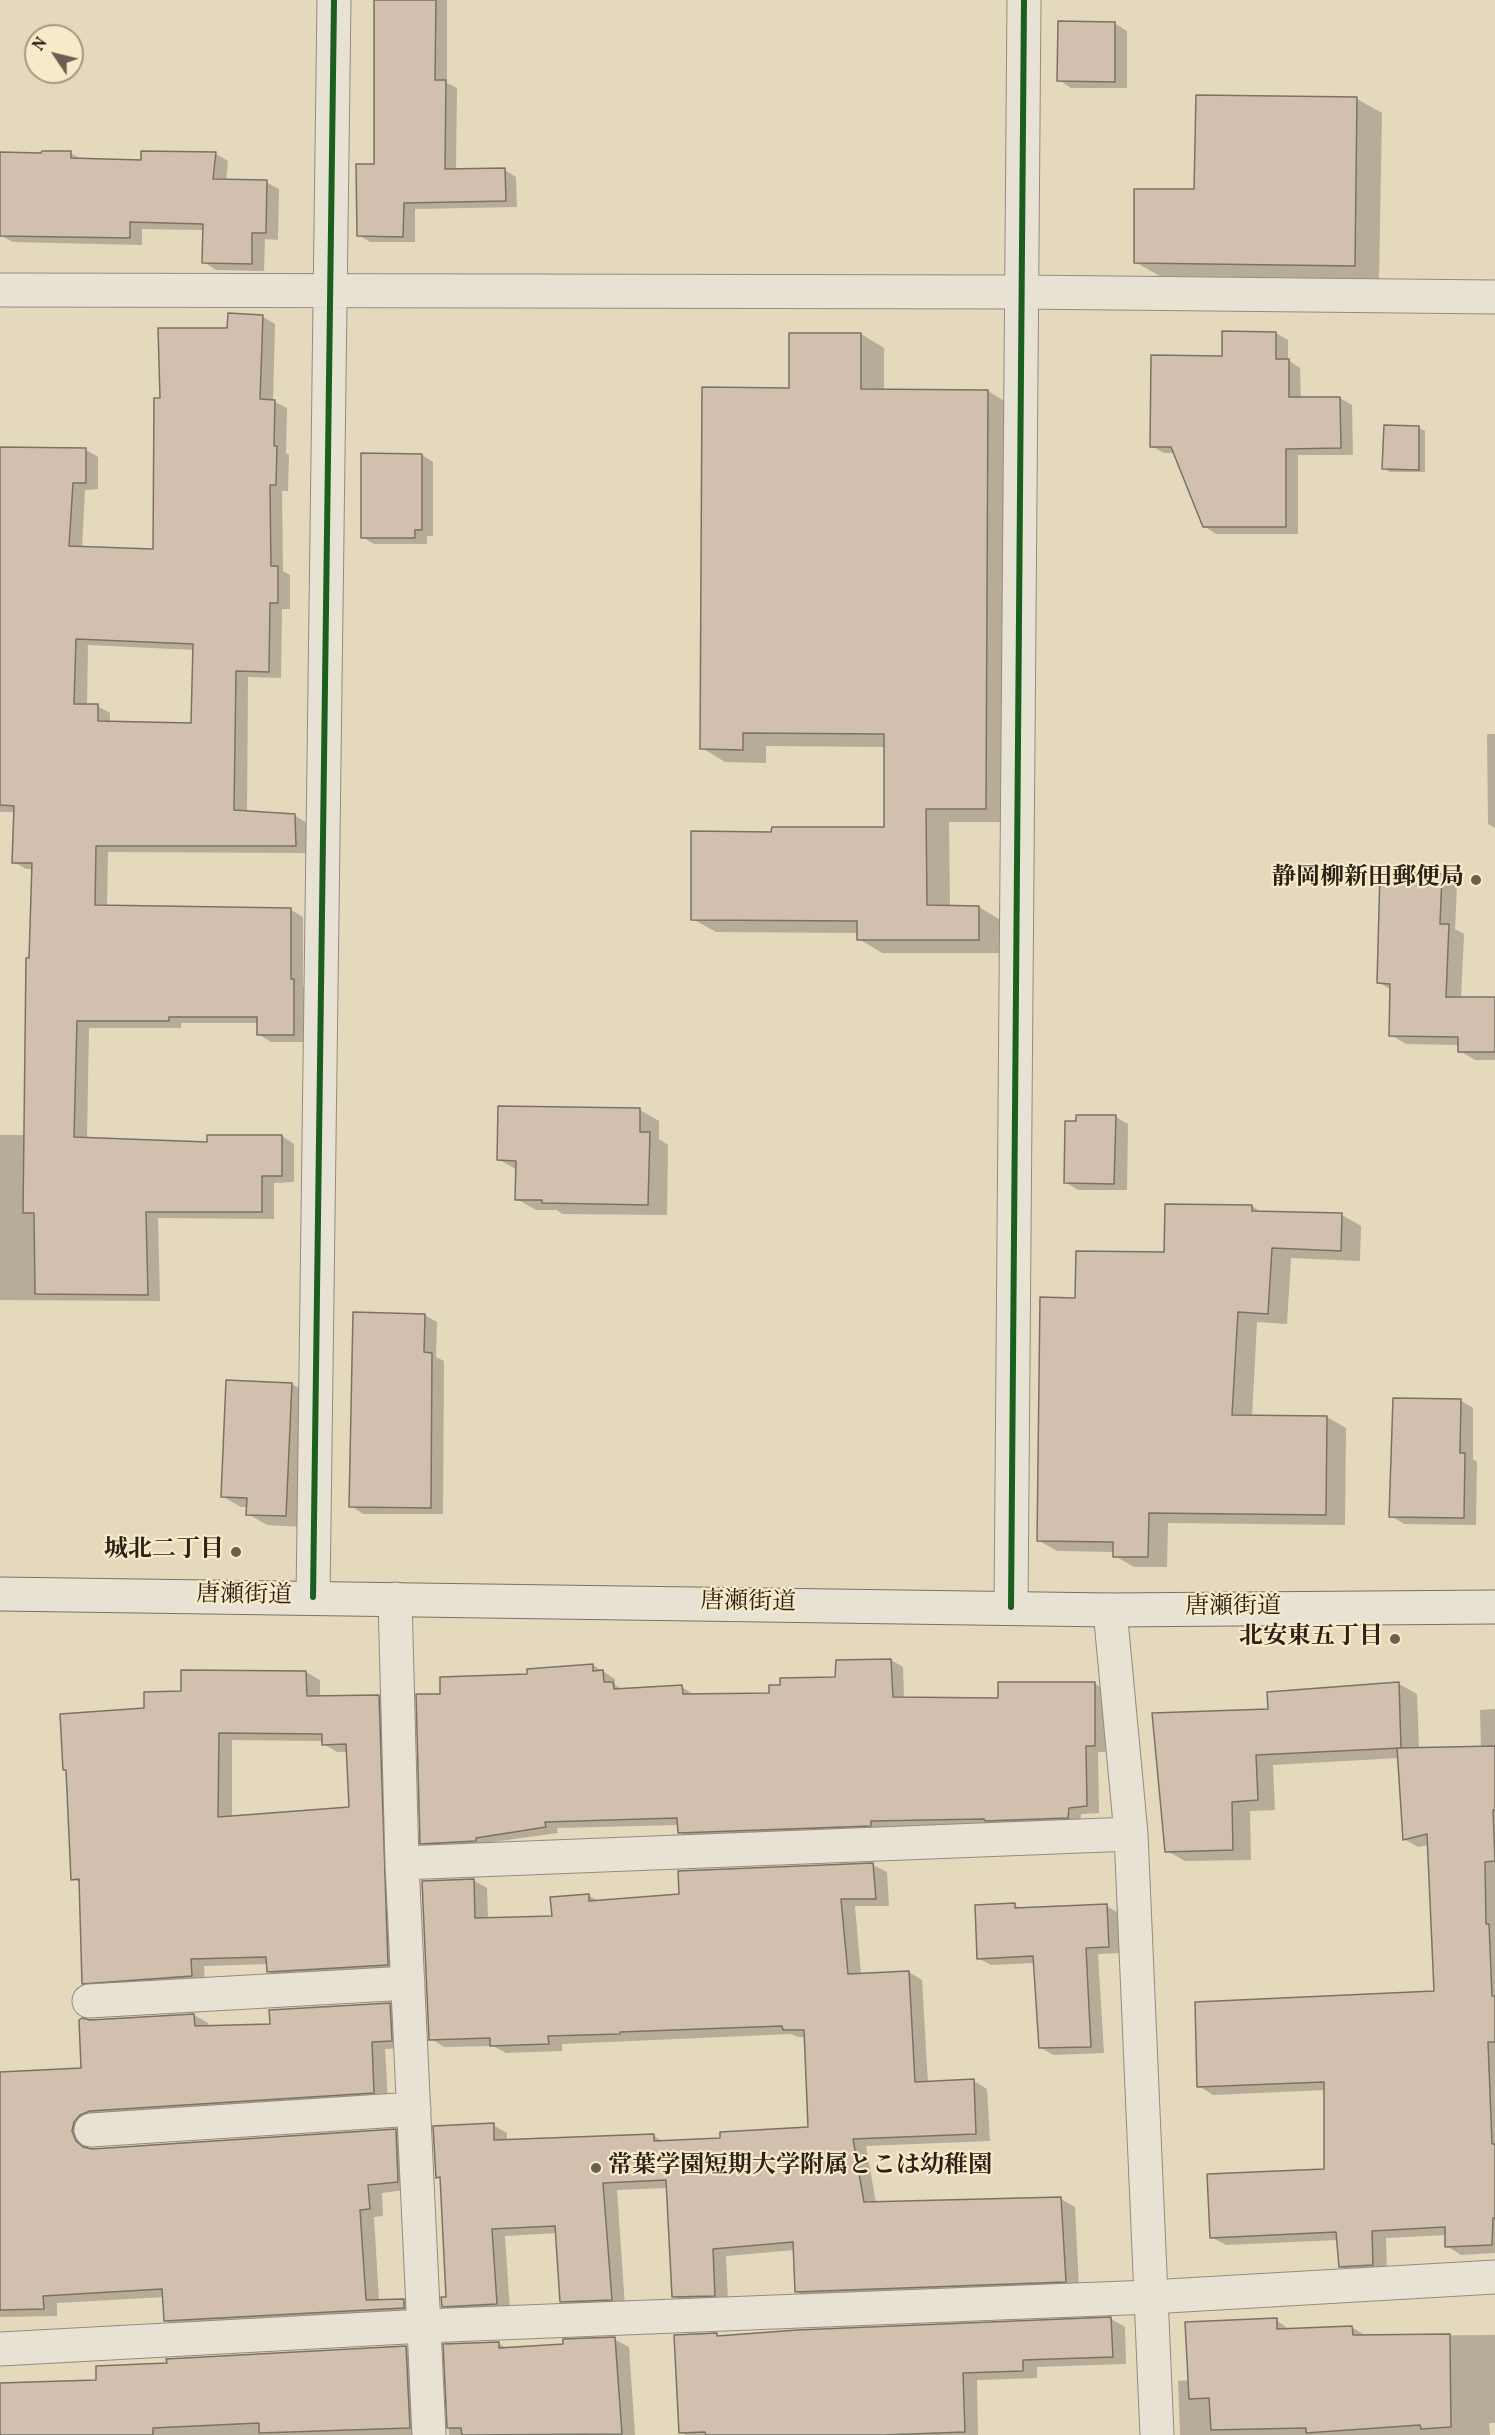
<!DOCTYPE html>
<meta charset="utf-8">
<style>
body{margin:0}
#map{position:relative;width:1495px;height:2435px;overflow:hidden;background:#e4d8bd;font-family:Vollkorn,serif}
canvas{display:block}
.north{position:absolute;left:24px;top:24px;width:60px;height:60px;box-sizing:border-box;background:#f8eac9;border:2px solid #a59982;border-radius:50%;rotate:305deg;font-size:16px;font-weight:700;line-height:24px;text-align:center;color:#292017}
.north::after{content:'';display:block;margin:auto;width:21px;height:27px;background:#6a6051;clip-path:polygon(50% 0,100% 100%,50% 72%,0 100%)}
</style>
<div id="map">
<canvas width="1495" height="2435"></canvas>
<div class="north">N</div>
</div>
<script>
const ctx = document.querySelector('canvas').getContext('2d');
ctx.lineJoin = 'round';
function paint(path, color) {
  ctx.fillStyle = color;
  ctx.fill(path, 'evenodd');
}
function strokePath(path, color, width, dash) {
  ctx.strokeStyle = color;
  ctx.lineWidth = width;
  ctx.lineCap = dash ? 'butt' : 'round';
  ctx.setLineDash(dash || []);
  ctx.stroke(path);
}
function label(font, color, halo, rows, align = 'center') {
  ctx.font = font + ' Vollkorn,"Noto Serif JP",serif';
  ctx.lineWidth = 4.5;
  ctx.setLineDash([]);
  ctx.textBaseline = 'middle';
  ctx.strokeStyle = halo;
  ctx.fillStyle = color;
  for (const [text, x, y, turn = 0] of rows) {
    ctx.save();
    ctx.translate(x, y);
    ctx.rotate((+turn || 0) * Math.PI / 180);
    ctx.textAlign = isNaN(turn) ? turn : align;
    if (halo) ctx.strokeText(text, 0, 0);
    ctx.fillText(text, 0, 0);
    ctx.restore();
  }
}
paint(new Path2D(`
 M 376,0 L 447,0 L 447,83 L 457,88 L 456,170 L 505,170 L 516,177 L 517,207 L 415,209 L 415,242 L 370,242 L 358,235 L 375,166 Z
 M 1114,23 L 1127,31 L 1127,88 L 1071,88 L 1059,80 Z
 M 1357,99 L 1382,113 L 1379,279 L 1160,276 L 1135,262 L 1196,191 Z
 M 70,153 L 83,160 L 142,161 L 216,154 L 228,161 L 226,181 L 266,182 L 279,189 L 278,240 L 265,239 L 264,271 L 216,270 L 204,262 L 205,230 L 142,229 L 142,245 L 13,242 L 0,235 Z
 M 263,317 L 275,324 L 273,401 L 287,408 L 286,453 L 289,455 L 288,491 L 282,491 L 283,571 L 290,575 L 290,609 L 282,609 L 281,678 L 248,677 L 247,813 L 294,815 L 307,823 L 308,853 L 108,852 L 107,907 L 291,910 L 303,917 L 303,986 L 307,988 L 306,1042 L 271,1042 L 258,1034 L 258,1023 L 181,1023 L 181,1028 L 89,1028 L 87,1138 L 209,1143 L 282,1136 L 294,1144 L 294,1182 L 274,1183 L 274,1219 L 158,1218 L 160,1301 L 0,1300 L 0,1135 L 26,1135 L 28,954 L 31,954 L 34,869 L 26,869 L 14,862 L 16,812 L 0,812 L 0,465 L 86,450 L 98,457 L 98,489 L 85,490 L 82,548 L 154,550 L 162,400 L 228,329 ZM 88,645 L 195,650 L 193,724 L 110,723 L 110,713 L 97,706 L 87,705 Z
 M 1224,333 L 1276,333 L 1288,340 L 1288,360 L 1300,368 L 1301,399 L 1340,398 L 1352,405 L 1353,455 L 1298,455 L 1298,534 L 1216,534 L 1204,526 L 1175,453 L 1164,453 L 1151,446 L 1224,357 Z
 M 791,334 L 861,334 L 884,348 L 884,391 L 988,391 L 1011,405 L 1009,822 L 949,822 L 950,907 L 979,907 L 1002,921 L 1002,953 L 882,953 L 859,939 L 859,933 L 716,932 L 693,919 L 773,834 L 886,828 L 886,747 L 766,746 L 766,763 L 725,762 L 702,748 L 790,389 Z
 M 1419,428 L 1425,431 L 1425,472 L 1390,472 L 1384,468 Z
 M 422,455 L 433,462 L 433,536 L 427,536 L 427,544 L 374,544 L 362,537 Z
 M 1487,734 L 1495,734 L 1495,828 L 1488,824 Z
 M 1381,874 L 1442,875 L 1457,884 L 1455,929 L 1464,934 L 1461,999 L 1495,999 L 1495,1060 L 1475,1060 L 1460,1051 L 1460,1045 L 1406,1044 L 1391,1035 L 1391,990 L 1378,982 Z
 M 640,1110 L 659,1121 L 659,1139 L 668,1145 L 667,1215 L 562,1214 L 557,1210 L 536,1210 L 517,1199 L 517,1170 L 498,1159 Z
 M 1116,1117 L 1128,1124 L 1127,1190 L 1078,1190 L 1065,1182 Z
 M 1252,1206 L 1263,1213 L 1342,1215 L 1361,1226 L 1360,1261 L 1291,1258 L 1287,1324 L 1257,1322 L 1252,1417 L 1327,1417 L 1346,1428 L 1345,1525 L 1168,1523 L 1167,1567 L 1134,1567 L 1115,1556 L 1115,1552 L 1057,1551 L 1038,1540 L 1077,1299 Z
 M 424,1315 L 437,1322 L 436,1357 L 444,1361 L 443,1514 L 363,1514 L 351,1506 Z
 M 292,1384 L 311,1395 L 305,1527 L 267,1525 L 248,1514 L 248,1507 L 241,1507 L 222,1496 Z
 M 1460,1400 L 1473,1408 L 1473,1459 L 1477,1462 L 1476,1525 L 1404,1524 L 1391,1516 Z
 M 891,1660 L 903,1667 L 904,1699 L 999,1699 L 1000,1683 L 1095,1684 L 1107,1691 L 1106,1752 L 1098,1752 L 1099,1813 L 1081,1814 L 1080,1824 L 882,1827 L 883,1832 L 691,1839 L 679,1832 L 679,1825 L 557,1828 L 558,1833 L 434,1850 L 422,1843 L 442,1695 L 529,1675 L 593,1665 L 615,1679 L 615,1685 L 624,1690 L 682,1687 L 694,1695 L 771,1694 L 836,1678 Z
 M 306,1672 L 320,1680 L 320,1698 L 378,1697 L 392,1705 L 401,1972 L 282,1979 L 268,1971 L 268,1964 L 204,1966 L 205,1984 L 97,1991 L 83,1983 L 81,1883 L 73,1879 L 68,1771 L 64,1769 L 146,1710 L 183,1692 ZM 232,1740 L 324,1741 L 324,1744 L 337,1752 L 348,1752 L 350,1808 L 232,1818 Z
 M 1399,1684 L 1417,1694 L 1419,1749 L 1481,1748 L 1480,1710 L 1495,1709 L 1495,2253 L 1461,2255 L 1447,2246 L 1447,2235 L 1386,2238 L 1387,2273 L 1354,2274 L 1340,2266 L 1338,2240 L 1226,2245 L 1211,2237 L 1326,2170 L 1326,2090 L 1213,2095 L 1199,2086 L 1435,1993 L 1429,1845 L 1418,1847 L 1404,1839 L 1399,1758 L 1273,1765 L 1275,1810 L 1250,1811 L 1251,1860 L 1185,1861 L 1167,1851 L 1269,1711 Z
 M 873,1865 L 887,1872 L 889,1906 L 855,1906 L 861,1975 L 909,1972 L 922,1980 L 928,2083 L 974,2081 L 987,2089 L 990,2141 L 866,2146 L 876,2203 L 1061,2199 L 1075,2207 L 1079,2289 L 811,2299 L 797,2292 L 795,2250 L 726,2256 L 728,2303 L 687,2304 L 674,2296 L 668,2188 L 617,2190 L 625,2307 L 575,2309 L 562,2301 L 557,2233 L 505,2236 L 510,2311 L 457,2314 L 443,2306 L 447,2298 L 442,2180 L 437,2177 L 493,2125 L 507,2133 L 507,2141 L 654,2136 L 664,2142 L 722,2139 L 810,2129 L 806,2037 L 798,2037 L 791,2034 L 562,2044 L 562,2051 L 506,2053 L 493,2046 L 444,2047 L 431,2039 L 473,1880 L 487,1888 L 488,1919 L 553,1918 L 588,1895 L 599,1901 L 681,1896 Z
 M 1014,1905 L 1022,1909 L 1106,1906 L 1119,1913 L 1121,1953 L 1098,1954 L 1104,2053 L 1053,2055 L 1040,2047 L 1035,1963 L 991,1965 L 978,1958 Z
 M 389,2004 L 404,2012 L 405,2048 L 385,2049 L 388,2100 L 86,2139 L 89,2150 L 395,2131 L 409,2139 L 412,2189 L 382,2193 L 383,2216 L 374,2217 L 379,2301 L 403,2300 L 417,2308 L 418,2316 L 179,2329 L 165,2320 L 164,2297 L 57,2303 L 57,2316 L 0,2317 L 0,2073 L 82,2069 L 90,2021 L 194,2015 L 208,2023 L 208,2028 L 271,2025 Z
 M 1111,2319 L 1125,2327 L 1126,2364 L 1037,2367 L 1037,2378 L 977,2380 L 978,2435 L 686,2435 L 680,2432 L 716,2335 L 721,2337 Z
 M 1276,2320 L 1290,2330 L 1352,2327 L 1366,2336 L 1495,2335 L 1495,2423 L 1489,2423 L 1490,2435 L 1180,2435 L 1178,2381 L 1190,2380 Z
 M 614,2339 L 629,2347 L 635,2435 L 449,2435 L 445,2345 L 498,2343 L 508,2349 Z
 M 406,2347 L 420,2355 L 424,2435 L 0,2435 L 0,2384 L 98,2382 Z`), '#0003');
const building = new Path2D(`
 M 374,0 L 436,0 L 435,80 L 446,80 L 445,169 L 505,168 L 506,201 L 404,203 L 403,237 L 357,236 L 356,164 L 374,164 Z
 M 1058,21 L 1115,22 L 1115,82 L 1057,81 Z
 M 1196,95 L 1357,97 L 1355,266 L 1134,263 L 1134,189 L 1194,189 Z
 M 42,151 L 71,151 L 71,158 L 141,160 L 141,151 L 216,152 L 213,179 L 267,180 L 266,233 L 252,233 L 252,264 L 202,263 L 203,224 L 130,222 L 130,238 L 0,236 L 0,152 L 41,153 Z
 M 228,313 L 263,315 L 260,399 L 275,400 L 274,446 L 277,446 L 276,485 L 270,485 L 271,566 L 278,566 L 278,603 L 270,603 L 269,672 L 236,671 L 234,810 L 295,814 L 296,846 L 96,846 L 95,905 L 291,908 L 291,979 L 294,979 L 294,1035 L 257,1035 L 257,1017 L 169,1017 L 169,1021 L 77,1021 L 74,1137 L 207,1142 L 207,1135 L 282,1135 L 282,1176 L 262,1176 L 262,1212 L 146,1212 L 148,1295 L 35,1294 L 34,1213 L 23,1213 L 26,958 L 29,958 L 32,863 L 12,863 L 14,806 L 0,805 L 0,447 L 86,448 L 86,483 L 73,483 L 69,546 L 153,549 L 154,398 L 160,398 L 158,328 L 227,328 ZM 76,639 L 193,644 L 191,723 L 98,721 L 98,704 L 74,704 Z
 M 1222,331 L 1276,332 L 1276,359 L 1289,359 L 1289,397 L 1340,397 L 1341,448 L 1286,449 L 1286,527 L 1203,527 L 1171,447 L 1150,447 L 1151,355 L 1222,356 Z
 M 789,333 L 861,333 L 861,389 L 988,390 L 986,809 L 926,809 L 927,905 L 979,906 L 979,940 L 857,940 L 857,921 L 691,920 L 691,831 L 771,832 L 772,827 L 884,827 L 884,734 L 743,733 L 743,750 L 700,749 L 702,387 L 789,388 Z
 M 1384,425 L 1419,426 L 1419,470 L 1382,469 Z
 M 361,453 L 422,454 L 422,530 L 415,530 L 415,538 L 361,538 Z
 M 1380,872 L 1442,874 L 1440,924 L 1449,924 L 1446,997 L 1495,997 L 1495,1052 L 1458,1052 L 1458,1037 L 1389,1036 L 1390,984 L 1377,983 Z
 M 498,1106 L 640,1108 L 640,1132 L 650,1132 L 648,1205 L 542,1203 L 542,1200 L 515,1200 L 516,1161 L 497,1160 Z
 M 1076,1115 L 1116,1115 L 1114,1184 L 1064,1183 L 1065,1121 L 1076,1121 Z
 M 1165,1204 L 1252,1205 L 1252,1211 L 1342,1213 L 1341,1251 L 1272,1248 L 1268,1314 L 1238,1312 L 1232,1415 L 1327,1416 L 1326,1515 L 1149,1513 L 1148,1557 L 1113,1557 L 1113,1542 L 1037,1541 L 1040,1297 L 1075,1298 L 1076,1251 L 1164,1252 Z
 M 353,1312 L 425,1314 L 424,1352 L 432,1353 L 431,1508 L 349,1507 Z
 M 226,1380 L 292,1383 L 286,1516 L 246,1515 L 247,1498 L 221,1497 Z
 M 1393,1398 L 1461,1399 L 1460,1453 L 1465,1453 L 1464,1518 L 1389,1517 Z
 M 891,1659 L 893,1697 L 998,1698 L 998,1682 L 1095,1682 L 1095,1746 L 1086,1746 L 1087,1806 L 1069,1808 L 1068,1818 L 985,1821 L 984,1819 L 871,1821 L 871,1826 L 678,1833 L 677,1818 L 545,1822 L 546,1827 L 476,1838 L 476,1841 L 420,1844 L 416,1694 L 440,1694 L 440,1677 L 527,1674 L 527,1669 L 593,1664 L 593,1671 L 603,1670 L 604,1682 L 613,1682 L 614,1689 L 682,1685 L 683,1694 L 769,1693 L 769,1685 L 780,1685 L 780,1678 L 835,1677 L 836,1660 Z
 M 181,1670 L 306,1671 L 307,1696 L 379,1695 L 388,1965 L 267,1972 L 266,1957 L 191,1959 L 192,1976 L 82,1984 L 79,1879 L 71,1880 L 66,1770 L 63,1770 L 60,1714 L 144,1708 L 144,1692 L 181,1691 ZM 219,1733 L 322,1734 L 322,1745 L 346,1744 L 349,1807 L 218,1817 Z
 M 1399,1682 L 1401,1748 L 1256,1755 L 1258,1800 L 1232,1802 L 1233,1850 L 1165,1852 L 1152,1713 L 1268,1709 L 1267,1692 Z
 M 1495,1746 L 1495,1810 L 1493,1810 L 1495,1861 L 1485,1862 L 1486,1924 L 1489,1924 L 1492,1996 L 1495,1996 L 1495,2042 L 1488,2042 L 1492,2144 L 1495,2144 L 1495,2218 L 1493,2218 L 1492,2245 L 1445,2247 L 1445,2227 L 1372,2231 L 1373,2265 L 1339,2267 L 1336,2232 L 1210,2238 L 1207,2174 L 1324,2169 L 1324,2082 L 1197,2087 L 1195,2002 L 1434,1991 L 1427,1834 L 1403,1840 L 1397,1748 Z
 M 873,1863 L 876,1899 L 841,1899 L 848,1974 L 909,1971 L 915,2082 L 974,2079 L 976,2134 L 853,2139 L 864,2202 L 1061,2197 L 1066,2282 L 795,2292 L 793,2242 L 713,2249 L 715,2296 L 672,2297 L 666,2180 L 603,2183 L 612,2300 L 560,2302 L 555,2226 L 492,2229 L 497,2304 L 442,2307 L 441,2297 L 446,2297 L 440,2177 L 436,2178 L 433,2126 L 494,2123 L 494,2140 L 654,2134 L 654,2141 L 720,2138 L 720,2132 L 808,2127 L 804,2030 L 783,2030 L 782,2026 L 620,2032 L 620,2034 L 548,2036 L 549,2044 L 490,2046 L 490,2038 L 429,2040 L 422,1881 L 474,1879 L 475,1918 L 552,1916 L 550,1897 L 589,1894 L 589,1901 L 679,1894 L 678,1871 Z
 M 1015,1903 L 1015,1908 L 1107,1904 L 1109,1947 L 1086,1948 L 1091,2047 L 1039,2048 L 1033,1956 L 977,1959 L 975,1905 Z
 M 390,2003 L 392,2041 L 372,2042 L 374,2093 L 90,2111 L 80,2115 L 74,2122 L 72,2131 L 76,2141 L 83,2147 L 92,2149 L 396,2129 L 398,2182 L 368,2185 L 370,2209 L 360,2210 L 366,2300 L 404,2299 L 404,2308 L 164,2321 L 162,2289 L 43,2296 L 44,2309 L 0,2310 L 0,2072 L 81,2068 L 79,2020 L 82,2018 L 90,2020 L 194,2014 L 195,2026 L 270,2024 L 269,2010 Z
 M 1111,2317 L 1113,2357 L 1023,2360 L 1023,2371 L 963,2373 L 965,2432 L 883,2435 L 706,2435 L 705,2432 L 679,2433 L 674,2335 L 717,2333 L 717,2336 L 797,2330 Z
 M 1277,2318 L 1277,2329 L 1352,2326 L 1353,2335 L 1450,2334 L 1451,2427 L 1421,2429 L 1420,2425 L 1306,2433 L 1306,2428 L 1211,2430 L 1209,2398 L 1189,2399 L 1185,2322 Z
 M 615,2337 L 622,2434 L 462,2435 L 461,2428 L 447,2428 L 443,2344 L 499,2342 L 499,2348 L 563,2344 L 563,2339 Z
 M 406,2346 L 410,2428 L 259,2433 L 259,2423 L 153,2428 L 153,2435 L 0,2435 L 0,2383 L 96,2380 L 96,2366 L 167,2363 L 166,2359 Z`);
paint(building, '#d2bfad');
strokePath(building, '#7a7365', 1.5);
const street = new Path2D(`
 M 0,290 L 1020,292 L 1495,297
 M 313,1597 L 334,0
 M 395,1599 L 402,1863 L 429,2435
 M 1011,1607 L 1024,0
 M 1110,1610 L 1131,1834 L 1157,2435
 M 402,1863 L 1131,1834
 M 89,2001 L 408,1983
 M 91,2130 L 414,2109
 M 0,2349 L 424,2326 L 1150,2297 L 1495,2277`);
const secondary = new Path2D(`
 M 0,1594 L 1110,1610 L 1495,1607`);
strokePath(street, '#948c7c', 35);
strokePath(secondary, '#7a7365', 35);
strokePath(street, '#e8e2d4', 33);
strokePath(secondary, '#e8e2d4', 33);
strokePath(new Path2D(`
 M 313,1597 L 334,0
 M 1011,1607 L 1024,0`), '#1b5e20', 6);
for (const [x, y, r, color] of [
 [1476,880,6,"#6a6051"],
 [236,1552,6,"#6a6051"],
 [1395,1639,6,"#6a6051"],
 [596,2168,6,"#6a6051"]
]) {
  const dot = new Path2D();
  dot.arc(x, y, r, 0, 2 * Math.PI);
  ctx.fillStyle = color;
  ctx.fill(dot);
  strokePath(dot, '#f8eac9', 2);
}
label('bold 24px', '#292017', '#f8eac9', [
 ["静岡柳新田郵便局",1464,880],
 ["城北二丁目",224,1552],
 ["北安東五丁目",1383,1639],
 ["常葉学園短期大学附属とこは幼稚園",608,2168,"left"]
], 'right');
label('24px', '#292017', '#f8eac9', [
 ["唐瀬街道",244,1597,1],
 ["唐瀬街道",748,1604,1],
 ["唐瀬街道",1233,1609]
]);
</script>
